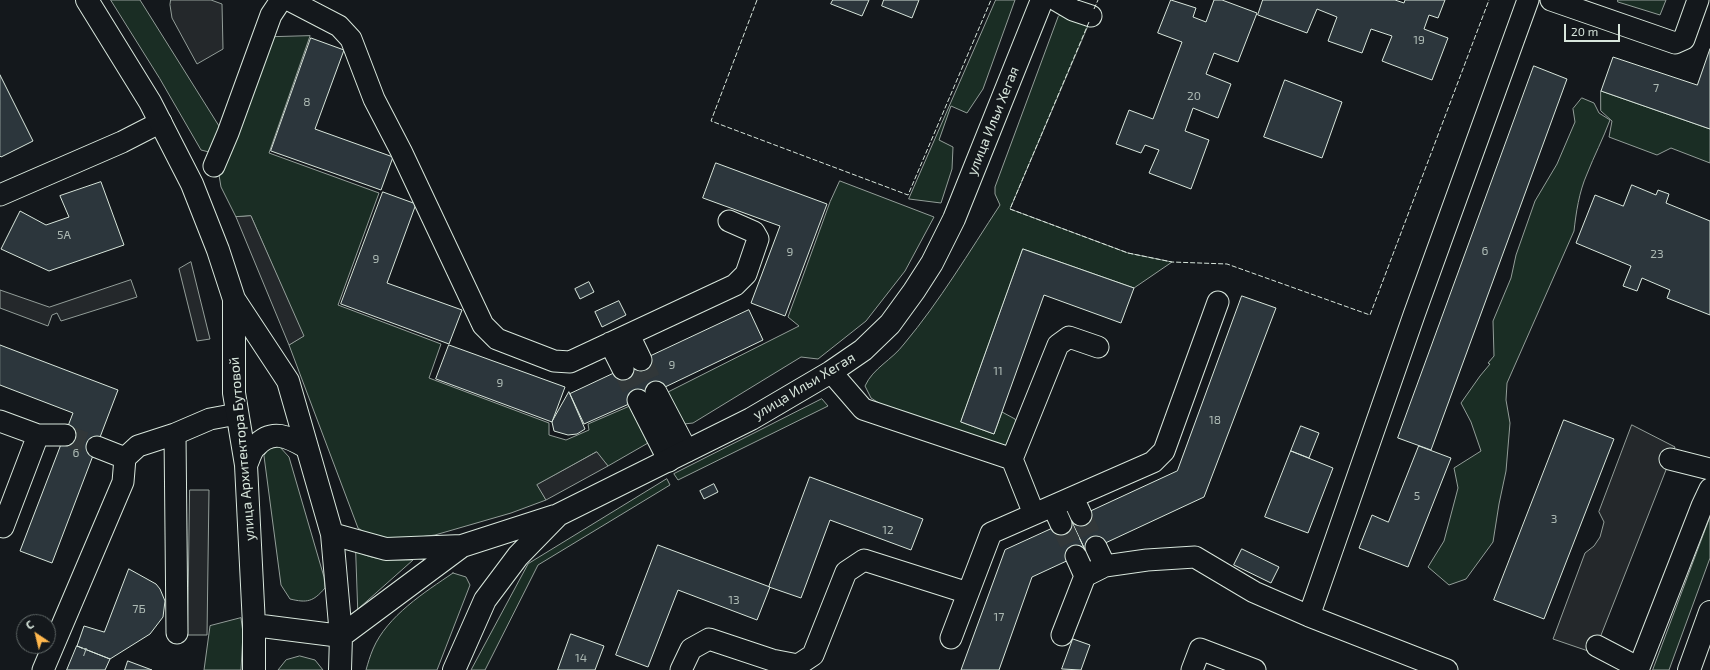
<!DOCTYPE html>
<meta charset="utf-8">
<style>
body{margin:0}
#map{position:relative;width:1710px;height:670px;overflow:hidden;background:#14181c;font-family:"Exo 2",sans-serif}
canvas{display:block}
.north{position:absolute;left:16px;top:614px;width:40px;height:40px;box-sizing:border-box;background:#14181c;border:1px solid #626a69;border-radius:50%;rotate:325deg;font-size:11px;font-weight:700;line-height:16px;text-align:center;color:#d8e6dc}
.north::after{content:'';display:block;margin:auto;width:14px;height:18px;background:#ffb74d;clip-path:polygon(50% 0,100% 100%,50% 72%,0 100%)}
.scale{position:absolute;left:1564px;top:24px;width:56px;height:18px;box-sizing:border-box;border:2px solid #d8e6dc;border-top:0;padding-left:5px;font-size:12px;line-height:14px;white-space:nowrap;color:#d8e6dc;-webkit-text-stroke:3px #14181c;paint-order:stroke}
</style>
<div id="map">
<canvas width="1710" height="670"></canvas>
<div class="north">С</div>
<div class="scale">20 m</div>
</div>
<script>
const ctx = document.querySelector('canvas').getContext('2d');
ctx.lineJoin = 'round';
function paint(path, color) {
  ctx.fillStyle = color;
  ctx.fill(path, 'evenodd');
}
function strokePath(path, color, width, dash) {
  ctx.strokeStyle = color;
  ctx.lineWidth = width;
  ctx.lineCap = dash ? 'butt' : 'round';
  ctx.setLineDash(dash || []);
  ctx.stroke(path);
}
function label(font, color, halo, rows, align = 'center') {
  ctx.font = font + ' "Exo 2",sans-serif';
  ctx.lineWidth = 3;
  ctx.setLineDash([]);
  ctx.textBaseline = 'middle';
  ctx.strokeStyle = halo;
  ctx.fillStyle = color;
  for (const [text, x, y, turn = 0] of rows) {
    ctx.save();
    ctx.translate(x, y);
    ctx.rotate((+turn || 0) * Math.PI / 180);
    ctx.textAlign = isNaN(turn) ? turn : align;
    if (halo) ctx.strokeText(text, 0, 0);
    ctx.fillText(text, 0, 0);
    ctx.restore();
  }
}
const green = new Path2D(`
 M 111,0 L 140,0 L 219,126 L 214,146 L 209,152 L 201,150 L 160,79 Z
 M 996,0 L 1015,0 L 983,89 L 967,113 L 951,106 L 939,140 L 953,147 L 952,169 L 941,203 L 909,199 Z
 M 1618,0 L 1666,0 L 1660,15 L 1618,2 Z
 M 1061,14 L 1090,21 L 1010,209 L 1128,253 L 1172,262 L 1134,288 L 1023,249 L 961,422 L 994,434 L 1002,412 L 1015,419 L 1019,427 L 1013,441 L 1005,446 L 885,407 L 871,398 L 865,386 C 873,368 892,360 904,344 C 940,301 969,252 1000,205 L 995,194 L 995,187 L 1058,17 Z
 M 310,36 L 269,153 L 379,193 L 338,305 L 441,344 L 429,378 L 549,423 L 549,435 L 566,440 L 589,430 L 588,424 L 632,405 L 648,443 L 608,466 L 596,452 L 538,485 L 546,500 L 511,513 L 435,535 L 389,541 L 373,538 L 358,528 L 289,345 L 303,336 L 251,216 L 236,217 L 221,187 L 219,175 L 233,135 L 274,37 Z
 M 1601,91 L 1710,129 L 1710,163 L 1671,148 L 1657,155 L 1609,137 L 1612,121 L 1601,111 Z
 M 1582,98 L 1594,103 L 1599,113 L 1610,120 C 1603,139 1594,156 1587,174 C 1579,192 1576,213 1574,231 L 1507,383 L 1506,400 L 1510,423 L 1506,471 L 1499,504 L 1493,542 L 1466,579 L 1449,585 L 1428,567 L 1444,541 L 1458,488 L 1454,468 L 1481,451 L 1471,422 L 1461,403 L 1480,376 L 1490,364 L 1488,363 L 1494,356 L 1493,321 L 1511,278 L 1516,255 L 1535,201 L 1557,164 L 1575,122 L 1573,109 Z
 M 840,181 L 934,217 L 905,271 L 866,321 L 818,359 L 801,357 L 693,423 L 684,424 L 664,394 L 799,326 L 788,317 L 830,202 Z
 M 822,399 L 828,406 L 678,480 L 674,474 Z
 M 270,446 L 279,446 L 289,457 L 324,577 L 325,588 C 313,602 307,603 290,599 L 281,585 L 264,456 Z
 M 667,479 L 670,485 L 538,565 L 485,670 L 471,670 L 528,564 Z
 M 1710,517 L 1710,558 L 1669,670 L 1653,670 Z
 M 356,551 C 375,561 392,560 413,560 L 358,609 Z
 M 453,573 L 466,577 L 470,585 L 437,670 L 366,670 C 368,663 370,656 373,649 C 387,616 425,592 453,573 Z
 M 241,618 L 243,633 L 241,670 L 204,670 L 210,626 Z
 M 300,656 L 315,660 L 323,670 L 278,670 L 286,660 Z`);
paint(green, '#1a2d24');
strokePath(green, '#939e99', 1);
const parking = new Path2D(`
 M 171,0 L 211,0 L 222,4 L 223,49 L 197,64 L 172,18 L 170,5 Z
 M 251,216 L 304,336 L 289,345 L 236,217 Z
 M 191,262 L 210,339 L 197,341 L 179,269 Z
 M 131,280 L 137,297 L 61,321 L 57,313 L 52,315 L 48,326 L 0,308 L 0,290 L 49,307 Z
 M 1632,425 L 1675,447 L 1594,653 L 1553,639 L 1585,553 L 1594,546 L 1600,537 L 1604,522 L 1599,512 Z
 M 597,452 L 608,466 L 546,500 L 537,485 Z
 M 190,490 L 209,490 L 207,635 L 188,635 Z`);
paint(parking, '#24282b');
strokePath(parking, '#939e99', 1);
const building = new Path2D(`
 M 833,0 L 869,0 L 862,16 L 831,4 Z
 M 884,0 L 919,0 L 912,18 L 882,6 Z
 M 1171,0 L 1196,8 L 1193,17 L 1206,22 L 1214,0 L 1222,0 L 1257,13 L 1238,62 L 1214,53 L 1206,74 L 1231,84 L 1218,118 L 1193,108 L 1185,131 L 1209,140 L 1191,189 L 1149,173 L 1159,150 L 1145,145 L 1141,153 L 1116,144 L 1129,110 L 1153,119 L 1182,42 L 1158,33 Z
 M 1263,0 L 1395,0 L 1404,3 L 1405,0 L 1445,0 L 1438,18 L 1429,15 L 1424,29 L 1448,38 L 1432,80 L 1382,61 L 1392,36 L 1371,29 L 1362,53 L 1328,41 L 1337,17 L 1317,9 L 1307,33 L 1258,15 Z
 M 311,38 L 344,50 L 315,129 L 393,157 L 381,190 L 271,151 Z
 M 1710,49 L 1710,129 L 1601,91 L 1613,57 L 1697,85 Z
 M 1534,66 L 1567,79 L 1431,450 L 1398,438 Z
 M 0,75 L 33,141 L 1,157 L 0,156 Z
 M 1285,80 L 1342,102 L 1322,158 L 1264,137 Z
 M 716,163 L 827,204 L 785,316 L 751,303 L 780,226 L 703,198 Z
 M 101,182 L 124,245 L 49,271 L 1,249 L 20,211 L 46,225 L 69,217 L 60,196 Z
 M 1632,185 L 1656,195 L 1658,190 L 1669,194 L 1666,203 L 1710,221 L 1710,315 L 1667,298 L 1670,290 L 1642,278 L 1637,291 L 1623,286 L 1631,266 L 1576,243 L 1595,195 L 1623,206 Z
 M 383,192 L 416,204 L 387,283 L 462,310 L 449,344 L 341,304 Z
 M 1023,249 L 1134,288 L 1121,323 L 1044,295 L 994,434 L 961,422 Z
 M 589,282 L 594,292 L 580,299 L 575,289 Z
 M 1242,296 L 1276,308 L 1204,497 L 1086,552 L 1071,520 L 1177,471 Z
 M 619,301 L 626,315 L 602,327 L 595,312 Z
 M 749,310 L 763,340 L 638,400 L 584,424 L 570,394 Z
 M 0,345 L 118,390 L 52,563 L 20,551 L 73,413 L 0,385 Z
 M 449,345 L 565,387 L 552,422 L 436,379 Z
 M 569,392 L 585,429 L 577,434 L 568,435 L 554,431 L 552,422 Z
 M 1564,420 L 1614,439 L 1544,619 L 1494,600 Z
 M 1301,426 L 1319,433 L 1309,458 L 1291,451 Z
 M 1419,446 L 1451,458 L 1408,567 L 1359,548 L 1372,515 L 1388,522 Z
 M 1291,451 L 1333,468 L 1308,533 L 1265,517 Z
 M 810,477 L 923,519 L 911,550 L 830,520 L 801,598 L 769,587 Z
 M 714,484 L 718,492 L 704,499 L 700,491 Z
 M 1071,520 L 1086,552 L 1032,577 L 999,670 L 961,670 L 1005,550 Z
 M 658,545 L 770,587 L 757,620 L 678,590 L 648,667 L 616,655 Z
 M 1242,549 L 1279,567 L 1271,583 L 1234,565 Z
 M 129,569 L 156,584 L 160,589 L 165,601 L 163,617 L 150,634 L 110,659 L 77,646 L 84,626 L 104,632 Z
 M 571,634 L 604,646 L 595,670 L 558,670 Z
 M 1073,639 L 1090,645 L 1081,670 L 1062,669 Z
 M 77,646 L 110,659 L 105,670 L 67,670 Z
 M 128,661 L 152,670 L 125,670 Z`);
paint(building, '#2c363c');
strokePath(building, '#d8e6dc', 1);
strokePath(new Path2D(`
 M 641,360 L 656,392
 M 623,369 L 638,400
 M 65,435 L 97,447
 M 1081,515 L 1096,547
 M 1061,524 L 1076,556`), '#313739', 21, [21, 10]);
const minor = new Path2D(`
 M 289,0 L 339,26 L 351,39 L 374,99 L 401,151 L 483,325 L 497,339 L 554,361 L 570,362 L 735,285 L 746,274 L 758,239 L 754,232 L 729,221
 M 1056,0 L 1073,10 L 1091,16
 M 1551,0 L 1675,43 L 1684,39 L 1698,0
 M 214,166 L 228,133 L 271,15 L 281,0
 M 0,195 L 122,142 L 161,122
 M 629,335 L 641,360
 M 610,343 L 623,369
 M 831,372 L 863,409 L 1012,459 L 1058,345 L 1069,337 L 1098,347
 M 656,392 L 687,451
 M 638,400 L 669,461
 M 0,421 L 38,435 L 3,527
 M 175,434 L 177,633
 M 38,435 L 65,435
 M 97,447 L 125,458
 M 1012,459 L 1034,514
 M 1670,459 L 1710,469
 M 1073,498 L 1081,515
 M 1053,506 L 1061,524
 M 1096,547 L 1105,566
 M 1076,556 L 1085,576
 M 1309,616 L 1414,315 L 1528,0
 M 1062,635 L 1085,576 L 1105,566 L 1147,560 L 1195,557 L 1254,592 L 1309,616 L 1447,670
 M 951,638 L 991,533 L 1153,462 L 1164,451 L 1218,302
 M 1597,646 L 1639,668
 M 43,670 L 123,482 L 125,458 L 138,446 L 175,434 L 210,419 L 237,414
 M 681,670 L 691,649 L 709,639 L 772,660 L 798,665 L 813,655 L 846,572 L 864,560 L 968,593
 M 1192,670 L 1200,649 L 1255,670
 M 1638,670 L 1702,506 L 1710,489`);
const major = new Path2D(`
 M 87,0 L 150,102 L 192,184 L 218,250 L 234,299 L 288,381 L 332,534 L 341,636 L 340,670
 M 234,299 L 234,393 L 246,465 L 254,625 L 254,670
 M 246,465 C 249,459 251,450 256,446 C 272,428 289,437 306,447
 M 332,534 L 386,549 L 462,546 L 555,516
 M 254,625 L 341,636 L 462,546
 M 454,670 L 485,600 L 518,556 L 558,515 L 751,419 L 831,372 L 863,350 L 890,324 L 914,291 L 932,263 L 954,219 L 1042,0
 M 1689,670 L 1710,612`);
strokePath(minor, '#d8e6dc', 23);
strokePath(major, '#d8e6dc', 24);
strokePath(minor, '#14181c', 21);
strokePath(major, '#14181c', 22);
strokePath(new Path2D(`
 M 757,0 L 711,121 L 908,195 L 991,0
 M 1094,9 L 1098,0
 M 1089,22 L 1010,209 L 1128,253 L 1172,262 L 1227,264 L 1370,315 L 1489,0`), '#d8e6dc', 1, [5, 2]);
label('12px', '#adbab4', null, [
 ["19",1419,40],
 ["7",1656,88],
 ["20",1194,96],
 ["8",307,102],
 ["5А",64,235],
 ["6",1485,251],
 ["9",790,252],
 ["23",1657,254],
 ["9",376,259],
 ["9",672,365],
 ["11",998,371],
 ["9",500,383],
 ["18",1215,420],
 ["6",76,453],
 ["5",1417,496],
 ["3",1554,519],
 ["12",888,530],
 ["13",734,600],
 ["7Б",139,609],
 ["17",999,617],
 ["7",84,652],
 ["14",581,658]
]);
label('14px', '#d8e6dc', '#14181c', [
 ["улица Ильи Хегая",993,121,-68],
 ["улица Ильи Хегая",804,386,-31],
 ["улица Архитектора Бутовой",242,449,-95]
]);
</script>
